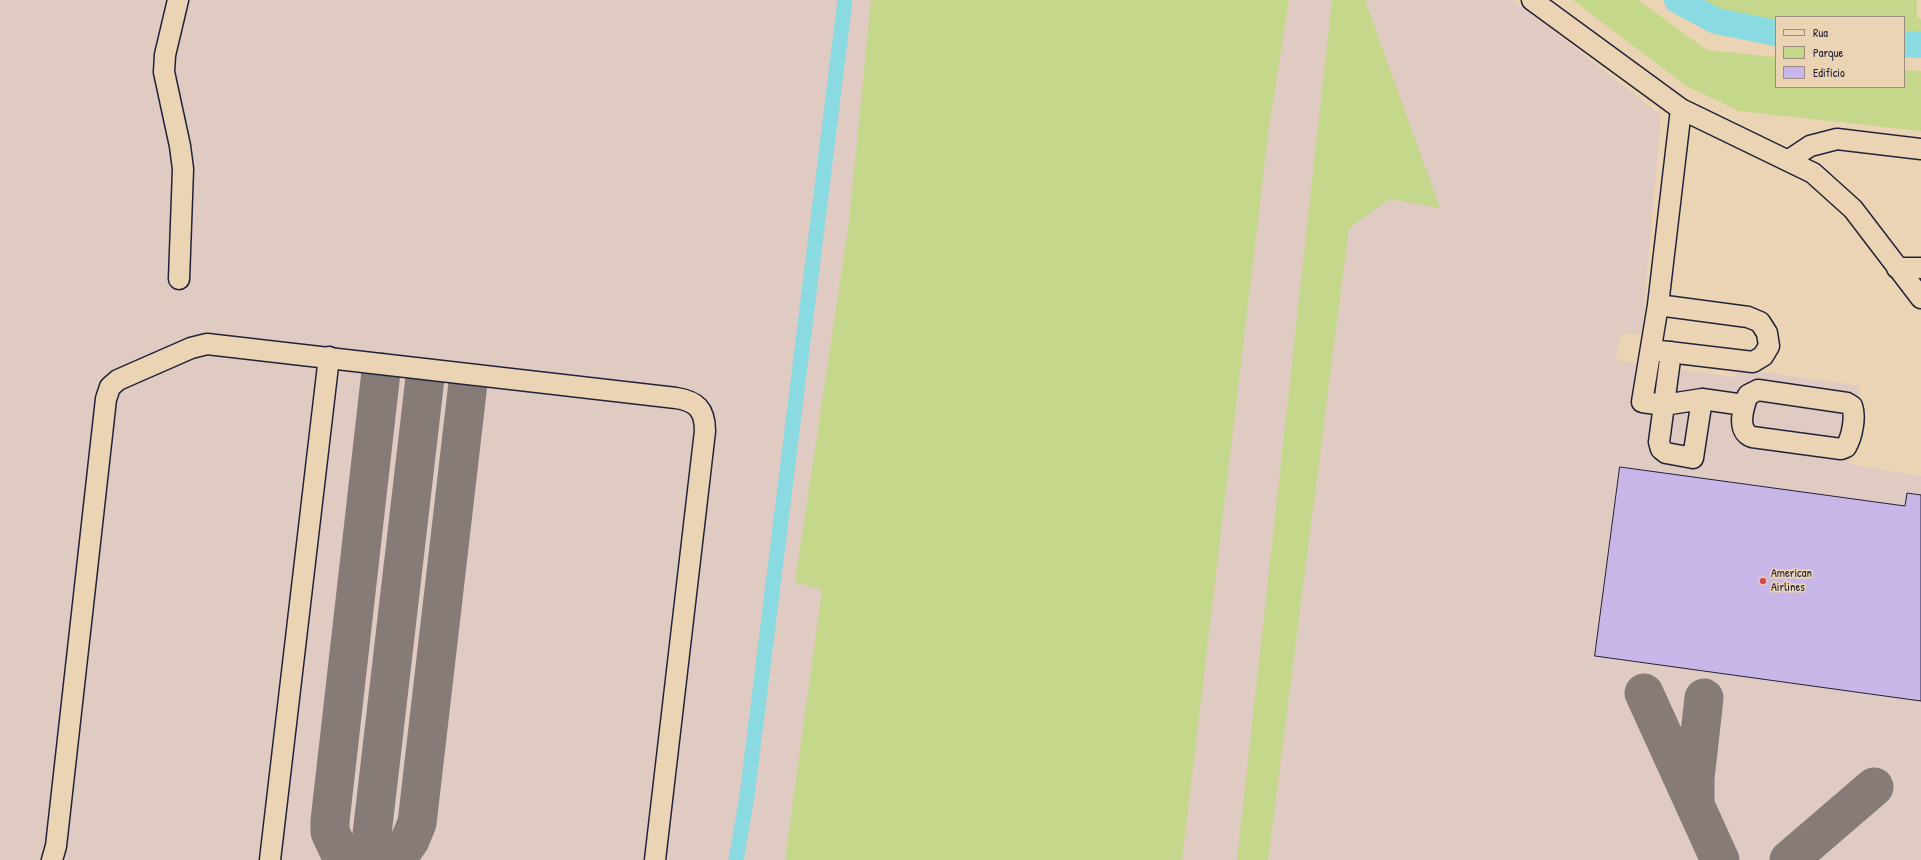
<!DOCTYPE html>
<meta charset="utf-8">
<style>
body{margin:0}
#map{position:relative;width:1921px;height:860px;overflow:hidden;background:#ebd4b3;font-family:"Patrick Hand",sans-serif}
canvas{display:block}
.legend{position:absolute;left:1775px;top:16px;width:130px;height:72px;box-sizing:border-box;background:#ebd4b3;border:1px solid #9b8d83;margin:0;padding:5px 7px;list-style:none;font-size:12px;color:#22223b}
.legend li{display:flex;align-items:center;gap:8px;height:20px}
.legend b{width:20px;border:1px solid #9b8d83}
</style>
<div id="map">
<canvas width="1921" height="860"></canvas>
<ul class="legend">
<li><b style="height:5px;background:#ebd4b3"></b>Rua</li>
<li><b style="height:11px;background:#c5d78b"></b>Parque</li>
<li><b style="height:11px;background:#c7b6e7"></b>Edifício</li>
</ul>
</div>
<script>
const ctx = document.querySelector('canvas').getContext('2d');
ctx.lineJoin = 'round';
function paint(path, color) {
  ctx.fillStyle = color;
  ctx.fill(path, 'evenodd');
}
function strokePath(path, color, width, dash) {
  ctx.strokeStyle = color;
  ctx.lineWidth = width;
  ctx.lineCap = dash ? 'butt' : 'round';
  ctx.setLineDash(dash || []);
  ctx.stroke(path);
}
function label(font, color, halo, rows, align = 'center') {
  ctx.font = font + ' "Patrick Hand",sans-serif';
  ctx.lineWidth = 3.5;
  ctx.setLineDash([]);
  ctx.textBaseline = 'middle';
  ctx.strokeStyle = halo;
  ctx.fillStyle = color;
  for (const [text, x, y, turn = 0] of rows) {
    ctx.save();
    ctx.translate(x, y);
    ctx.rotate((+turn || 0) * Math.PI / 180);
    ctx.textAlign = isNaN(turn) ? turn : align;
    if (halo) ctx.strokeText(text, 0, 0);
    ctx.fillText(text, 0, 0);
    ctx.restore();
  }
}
paint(new Path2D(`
 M 0,0 L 1513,0 L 1661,115 L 1642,333 L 1620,335 L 1616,360 L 1736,377 L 1737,368 L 1860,386 L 1849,464 L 1921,476 L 1921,860 L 0,860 Z`), '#e0cbc3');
paint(new Path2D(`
 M 871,0 L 1289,0 L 1269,127 L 1182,860 L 785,860 L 822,590 L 795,582 L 849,222 Z
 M 1332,0 L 1365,0 L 1440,208 L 1390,199 L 1349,228 L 1268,860 L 1237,860 Z
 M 1573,0 L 1638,0 L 1707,50 L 1776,57 L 1776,87 L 1904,87 L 1904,70 L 1921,71 L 1921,131 L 1739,111 L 1686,86 Z
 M 1688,0 L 1917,0 L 1917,18 L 1921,19 L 1921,35 L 1904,33 L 1904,17 L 1776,17 L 1776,25 Z`), '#c5d78b');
strokePath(new Path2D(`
 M 736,860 L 747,796 L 845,0`), '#89dae1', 15);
strokePath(new Path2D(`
 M 1677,0 L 1716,21 L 1776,33
 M 1904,44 L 1921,45`), '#89dae1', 26);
strokePath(new Path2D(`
 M 1644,693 L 1720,860
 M 1695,800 L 1695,778 L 1704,698
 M 343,860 L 330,832 L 330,821 L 381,372
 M 369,860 L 425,378
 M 396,860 L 410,840 L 417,823 L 468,383
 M 1789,860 L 1874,787`), '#867b77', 39);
const building = new Path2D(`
 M 1620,467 L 1905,506 L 1907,493 L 1921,495 L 1921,701 L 1595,656 Z`);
paint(building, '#c7b6e7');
strokePath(building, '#22223b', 1);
const minor = new Path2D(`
 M 178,0 L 165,55 L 164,72 L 180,146 L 183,169 L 179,279
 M 1532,0 L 1681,109 L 1813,173 L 1853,209 L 1921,298
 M 1681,109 L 1658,305 L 1642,402 L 1664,405 L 1702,399 L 1744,405
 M 1789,160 L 1810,146 L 1837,139 L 1921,149
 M 1897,268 L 1921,268
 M 1652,350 L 1753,362 L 1763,356 L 1769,346 L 1767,333 L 1760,322 L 1748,317 L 1658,305
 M 1671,352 L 1659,442 L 1661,449 L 1666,453 L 1693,458 L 1702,399
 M 1758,390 L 1847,403 L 1852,406 C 1856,417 1852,437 1846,447 L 1841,449 L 1752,437 C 1736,431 1743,408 1748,395 Z
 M 52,860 L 56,846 L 106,399 L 110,387 L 118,380 L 191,348 L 207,344 L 676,398 C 696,401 705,409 705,431 L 655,860
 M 270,860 L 329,357`);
strokePath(minor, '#22223b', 23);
strokePath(minor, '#ebd4b3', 20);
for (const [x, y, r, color] of [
 [1763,581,4,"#d1495b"]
]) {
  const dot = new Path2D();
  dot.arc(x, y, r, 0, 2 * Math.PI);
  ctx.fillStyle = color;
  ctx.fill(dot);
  strokePath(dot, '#ebd4b3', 1.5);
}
label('12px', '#22223b', '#ebd4b3', [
 ["American",1771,574],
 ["Airlines",1771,588]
], 'left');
</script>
